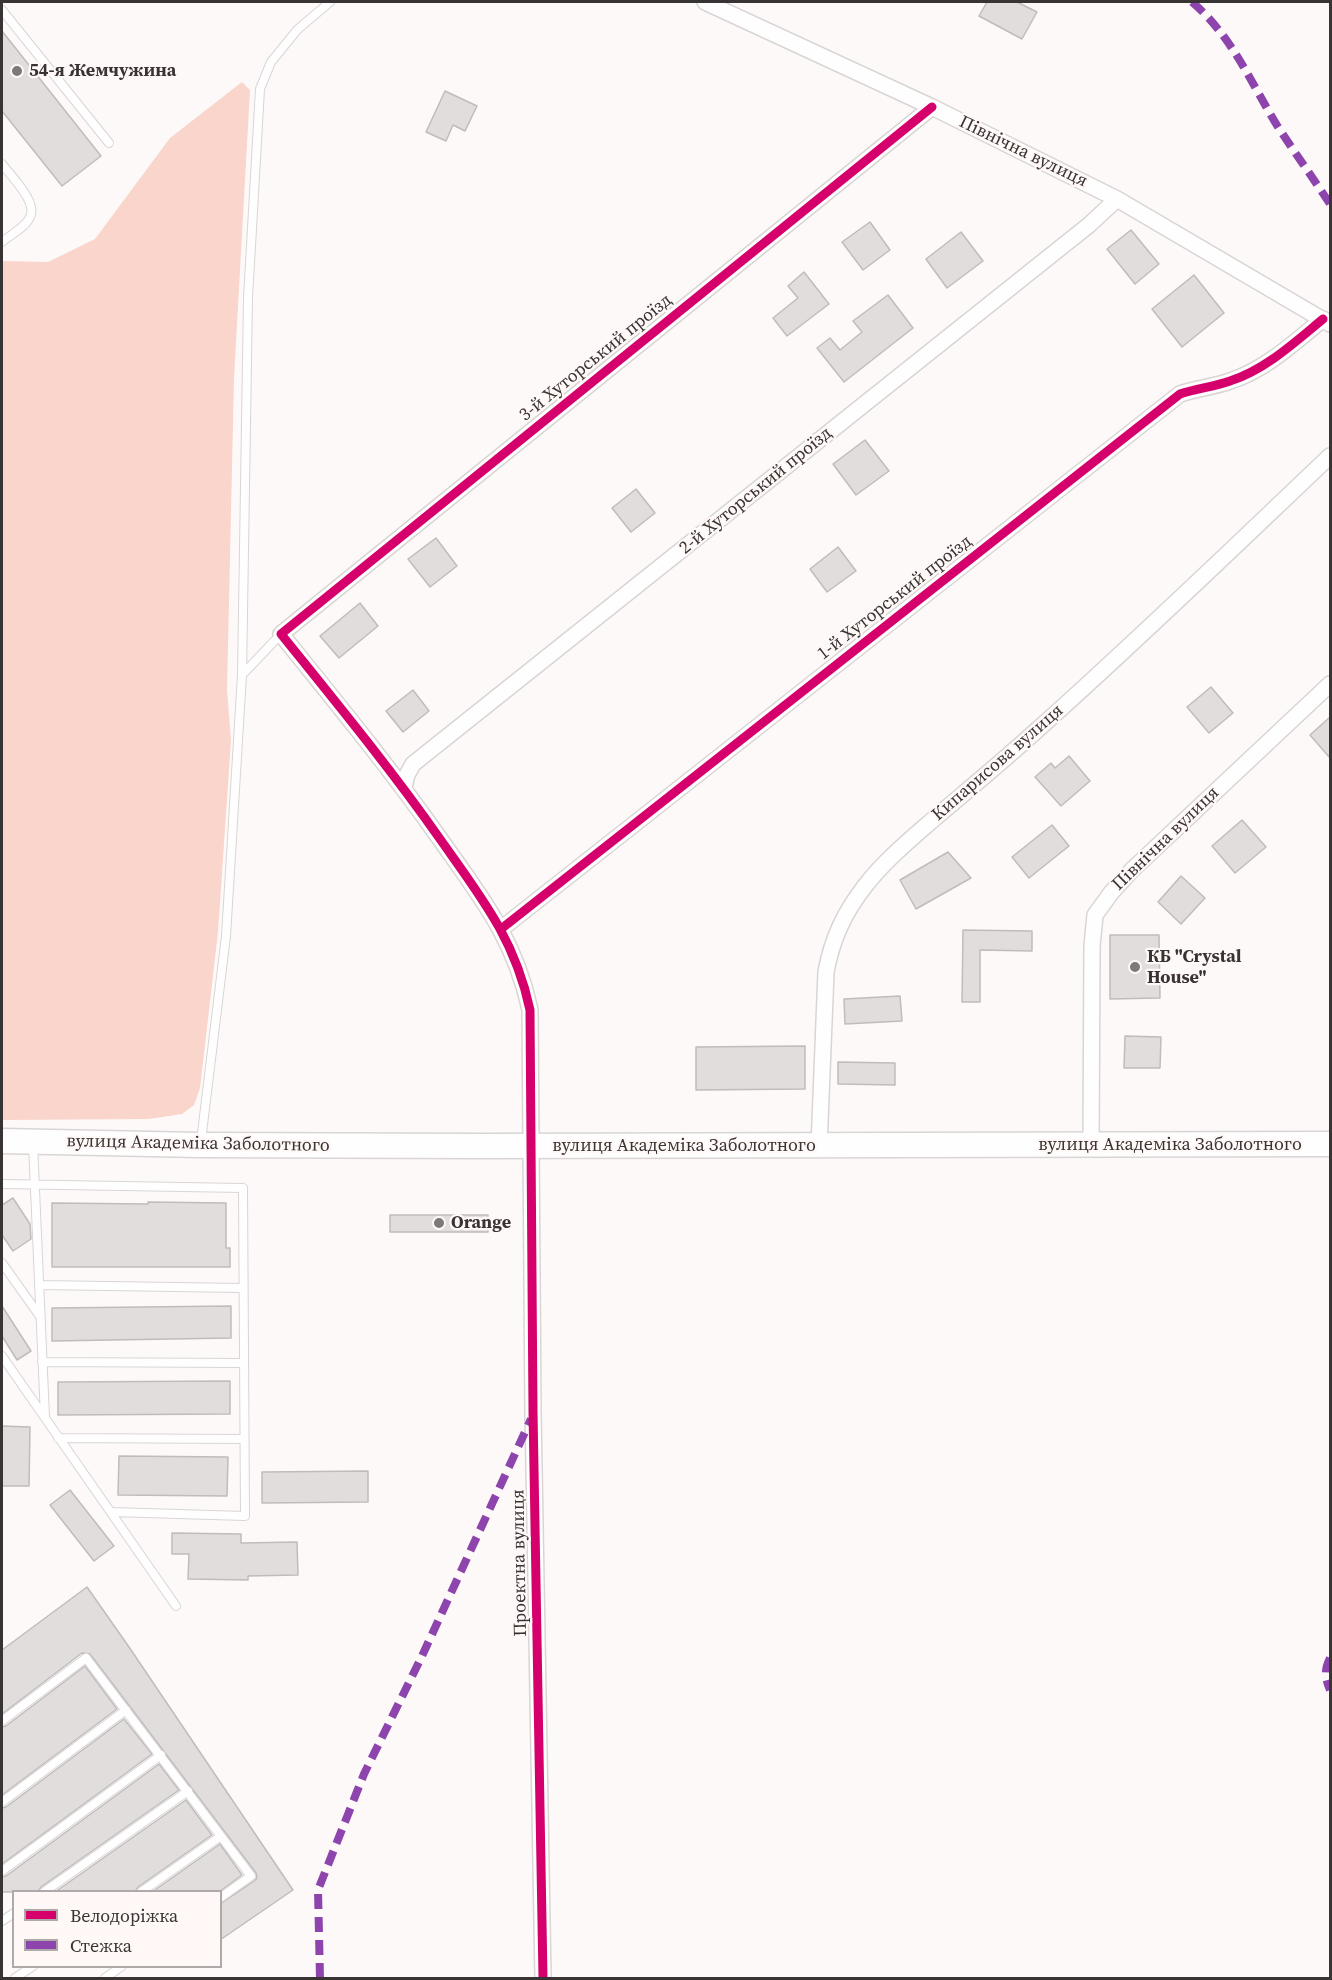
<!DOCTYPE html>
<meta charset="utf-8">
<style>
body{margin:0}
#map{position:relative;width:1332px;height:1980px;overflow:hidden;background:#fdf9f9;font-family:"Source Serif 4",serif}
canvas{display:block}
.frame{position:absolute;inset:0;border:3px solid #383433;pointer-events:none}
.legend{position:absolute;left:12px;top:1890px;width:210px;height:78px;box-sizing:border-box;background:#fff8f7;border:2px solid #afaaa9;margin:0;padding:8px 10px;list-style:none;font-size:18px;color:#383433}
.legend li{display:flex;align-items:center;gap:12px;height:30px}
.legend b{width:30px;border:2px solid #afaaa9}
</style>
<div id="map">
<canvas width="1332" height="1980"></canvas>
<div class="frame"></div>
<ul class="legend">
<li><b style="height:8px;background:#d6006c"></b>Велодоріжка</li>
<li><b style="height:8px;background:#8e44ad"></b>Стежка</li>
</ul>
</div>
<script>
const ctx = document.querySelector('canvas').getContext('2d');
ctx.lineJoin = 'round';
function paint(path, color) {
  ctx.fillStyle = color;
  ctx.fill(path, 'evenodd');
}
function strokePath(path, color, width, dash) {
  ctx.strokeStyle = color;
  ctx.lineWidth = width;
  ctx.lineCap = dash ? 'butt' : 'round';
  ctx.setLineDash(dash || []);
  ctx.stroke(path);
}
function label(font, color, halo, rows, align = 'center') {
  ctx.font = font + ' "Source Serif 4",serif';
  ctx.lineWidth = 4.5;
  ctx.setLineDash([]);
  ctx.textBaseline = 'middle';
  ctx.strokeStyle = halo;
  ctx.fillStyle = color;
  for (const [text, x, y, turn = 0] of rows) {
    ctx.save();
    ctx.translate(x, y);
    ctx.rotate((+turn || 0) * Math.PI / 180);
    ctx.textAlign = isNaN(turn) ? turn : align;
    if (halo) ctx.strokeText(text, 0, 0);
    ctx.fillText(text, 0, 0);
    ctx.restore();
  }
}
paint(new Path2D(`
 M 242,82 L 250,90 L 234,378 L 227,690 L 231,740 L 218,932 L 200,1088 L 194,1105 L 182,1114 L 149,1119 L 2,1120 L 2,261 L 48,262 L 95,239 L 170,138 Z`), '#f9d5cb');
const building = new Path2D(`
 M 987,2 L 1017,2 L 1037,12 L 1022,39 L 979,16 Z
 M 2,31 L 101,156 L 62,186 L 2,111 Z
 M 445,91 L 477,106 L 465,131 L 453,125 L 446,141 L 426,132 Z
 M 870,222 L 890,250 L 863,270 L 842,242 Z
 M 1131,230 L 1159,264 L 1135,284 L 1107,249 Z
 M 961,232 L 983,261 L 947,288 L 926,259 Z
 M 804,272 L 829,304 L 787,336 L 773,318 L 798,298 L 788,286 Z
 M 1194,275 L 1224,313 L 1182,347 L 1152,309 Z
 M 888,295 L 913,328 L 844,382 L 817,348 L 830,338 L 840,350 L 862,332 L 853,321 Z
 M 865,440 L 889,471 L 856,495 L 833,464 Z
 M 636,489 L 655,513 L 631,532 L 612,508 Z
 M 436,538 L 457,566 L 430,587 L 408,559 Z
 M 838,547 L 856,571 L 827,592 L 810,569 Z
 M 360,603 L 378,626 L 339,658 L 320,636 Z
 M 1211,687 L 1233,713 L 1209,733 L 1187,707 Z
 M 413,690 L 429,711 L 403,732 L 386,711 Z
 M 1330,717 L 1330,758 L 1310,735 Z
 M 1069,756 L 1090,781 L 1061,806 L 1035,777 L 1051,763 L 1055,768 Z
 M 1242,820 L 1266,847 L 1235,873 L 1212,846 Z
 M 1052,825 L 1069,846 L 1029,878 L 1012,857 Z
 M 948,852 L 971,878 L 916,909 L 900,880 Z
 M 1181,876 L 1205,898 L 1181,924 L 1158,902 Z
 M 963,930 L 1032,931 L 1032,951 L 980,950 L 980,1002 L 962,1002 Z
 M 1110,935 L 1159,935 L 1160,998 L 1110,999 Z
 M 900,996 L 902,1021 L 845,1024 L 844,999 Z
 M 1125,1036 L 1161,1037 L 1160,1068 L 1124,1068 Z
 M 805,1046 L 805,1089 L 696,1090 L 696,1047 Z
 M 838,1062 L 895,1063 L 895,1085 L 838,1084 Z
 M 13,1198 L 30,1224 L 31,1239 L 13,1251 L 2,1235 L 2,1205 Z
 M 148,1202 L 226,1203 L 226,1248 L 230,1248 L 230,1267 L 52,1267 L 52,1203 L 148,1204 Z
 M 390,1215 L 488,1215 L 488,1232 L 390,1232 Z
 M 2,1306 L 31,1351 L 17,1360 L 2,1336 Z
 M 231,1306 L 231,1338 L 52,1341 L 52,1308 Z
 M 230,1381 L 230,1414 L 58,1415 L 58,1382 Z
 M 2,1426 L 30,1427 L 29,1486 L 2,1486 Z
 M 119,1456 L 228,1457 L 227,1496 L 118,1495 Z
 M 368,1471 L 368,1502 L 262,1503 L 262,1472 Z
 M 70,1490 L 114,1546 L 94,1561 L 50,1505 Z
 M 172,1533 L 241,1534 L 241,1543 L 297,1542 L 298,1575 L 248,1576 L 248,1580 L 188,1579 L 189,1554 L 172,1554 Z
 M 87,1587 L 129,1647 L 293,1890 L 220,1940 L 220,1904 L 254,1881 L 257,1878 L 256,1873 L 90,1654 L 82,1653 L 2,1714 L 2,1650 Z
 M 85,1666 L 117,1709 L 2,1795 L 2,1727 L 6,1726 Z
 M 124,1719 L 152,1754 L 2,1864 L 2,1808 L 6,1807 Z
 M 159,1764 L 179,1790 L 41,1887 L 38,1892 L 2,1892 L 2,1877 L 6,1876 Z
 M 186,1800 L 212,1835 L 138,1887 L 135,1892 L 55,1892 Z
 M 220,1844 L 242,1875 L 219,1892 L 152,1892 Z`);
paint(building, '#e1dddc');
strokePath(building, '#bfbcbb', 1.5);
const lane = new Path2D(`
 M 2,10 L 109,143
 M 2,164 C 10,175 38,202 30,217 C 26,227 10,235 2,242
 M 242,675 L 281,634
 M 201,1141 L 226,936 L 242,675 L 248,298 L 260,89 L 271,62 L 298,29 L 330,2
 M 33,1144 L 45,1417
 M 2,1184 L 243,1188 L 245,1516 L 111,1512
 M 2,1263 L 39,1315
 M 39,1285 L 243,1288
 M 2,1356 L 176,1606
 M 42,1362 L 244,1363
 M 58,1438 L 244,1439
 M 2,1721 L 86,1658 L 251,1876 L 220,1898
 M 2,1802 L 126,1710
 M 2,1871 L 161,1755
 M 44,1892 L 188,1791
 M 141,1892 L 221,1836
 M 2,1921 L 14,1913
 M 15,1978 L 33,1966
 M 105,1978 L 122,1966`);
const street = new Path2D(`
 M 705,2 L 932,107 L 1117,199 L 1330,324
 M 404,787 L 407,775 L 413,764 L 1089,225 L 1117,199
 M 501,929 L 1180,394 C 1197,388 1214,387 1230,381 C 1265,370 1295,342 1323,319
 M 1091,1145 L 1092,946 L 1095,915 L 1111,893 L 1132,870 L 1330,684
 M 819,1147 L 826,972 C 832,939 844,913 865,886 C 885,860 911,839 936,817 C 969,789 1003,761 1036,731 C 1136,642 1233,548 1330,456
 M 543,1978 L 533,1412 L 530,1010 C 515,939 481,897 440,839 C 390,768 335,701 281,634 L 932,107`);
const primary = new Path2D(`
 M 2,1141 L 200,1145 L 481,1146 L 1330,1144`);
strokePath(lane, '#d9d5d5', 10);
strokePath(street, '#d9d5d5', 18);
strokePath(primary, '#d9d5d5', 27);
strokePath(lane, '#fffefe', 8);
strokePath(street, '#fffefe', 15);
strokePath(primary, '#fffefe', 24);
strokePath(new Path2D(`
 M 1192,2 C 1232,36 1251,83 1278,127 C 1295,153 1313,178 1330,204
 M 1330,1658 C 1324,1670 1325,1678 1330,1690
 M 320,1978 L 318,1890 L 364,1774 L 422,1656 L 531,1419`), '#8e44ad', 8, [15, 8]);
strokePath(new Path2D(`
 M 501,929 L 1180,394 C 1197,388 1214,387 1230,381 C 1265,370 1295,342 1323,319
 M 543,1978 L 533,1412 L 530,1010 C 515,939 481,897 440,839 C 390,768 335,701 281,634 L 932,107`), '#d6006c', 9);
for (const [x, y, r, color] of [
 [17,71,6,"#7d7978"],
 [1135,967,6,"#7d7978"],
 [439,1223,6,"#7d7978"]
]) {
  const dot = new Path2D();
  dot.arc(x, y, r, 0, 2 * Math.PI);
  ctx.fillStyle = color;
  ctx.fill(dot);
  strokePath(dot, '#fff8f7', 2);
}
label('bold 18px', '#383433', '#fff8f7', [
 ["54-я Жемчужина",29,71],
 ["КБ \"Crystal",1147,957],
 ["House\"",1147,978],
 ["Orange",451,1223]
], 'left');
label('18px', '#383433', '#fff8f7', [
 ["Північна вулиця",1023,152,26],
 ["3-й Хуторський проїзд",596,358,-39],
 ["2-й Хуторський проїзд",756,491,-39],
 ["1-й Хуторський проїзд",895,598,-38],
 ["Кипарисова вулиця",998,763,-41],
 ["Північна вулиця",1166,839,-44],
 ["вулиця Академіка Заболотного",198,1144,1],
 ["вулиця Академіка Заболотного",1170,1145],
 ["вулиця Академіка Заболотного",684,1146],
 ["Проектна вулиця",520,1563,-91]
]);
</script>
